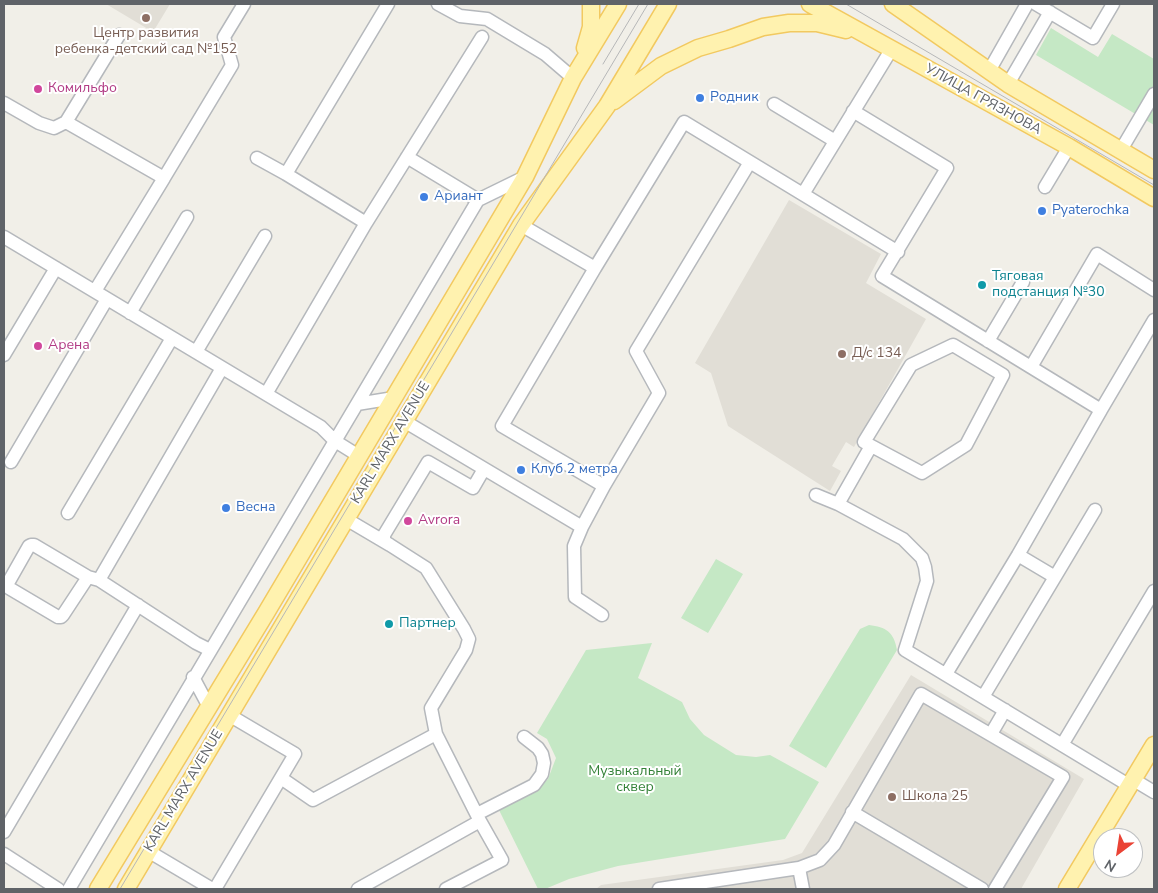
<!DOCTYPE html>
<meta charset="utf-8">
<style>
body{margin:0}
#map{position:relative;width:1158px;height:893px;overflow:hidden;background:#f1efe8;font-family:"Nunito Sans",sans-serif}
canvas{display:block}
.frame{position:absolute;inset:0;border:5px solid #5f6368;pointer-events:none}
.north{position:absolute;left:1093px;top:828px;width:50px;height:50px;box-sizing:border-box;background:#fff;border:1px solid #bfc1c3;border-radius:50%;rotate:211deg;font-size:14px;font-weight:700;line-height:20px;text-align:center;color:#5f6368}
.north::after{content:'';display:block;margin:auto;width:18px;height:22px;background:#ea4335;clip-path:polygon(50% 0,100% 100%,50% 72%,0 100%)}
</style>
<div id="map">
<canvas width="1158" height="893"></canvas>
<div class="frame"></div>
<div class="north">N</div>
</div>
<script>
const ctx = document.querySelector('canvas').getContext('2d');
ctx.lineJoin = 'round';
function paint(path, color) {
  ctx.fillStyle = color;
  ctx.fill(path, 'evenodd');
}
function strokePath(path, color, width, dash) {
  ctx.strokeStyle = color;
  ctx.lineWidth = width;
  ctx.lineCap = dash ? 'butt' : 'round';
  ctx.setLineDash(dash || []);
  ctx.stroke(path);
}
function label(font, color, halo, rows, align = 'center') {
  ctx.font = font + ' "Nunito Sans",sans-serif';
  ctx.lineWidth = 4;
  ctx.setLineDash([]);
  ctx.textBaseline = 'middle';
  ctx.strokeStyle = halo;
  ctx.fillStyle = color;
  for (const [text, x, y, turn = 0] of rows) {
    ctx.save();
    ctx.translate(x, y);
    ctx.rotate((+turn || 0) * Math.PI / 180);
    ctx.textAlign = isNaN(turn) ? turn : align;
    if (halo) ctx.strokeText(text, 0, 0);
    ctx.fillText(text, 0, 0);
    ctx.restore();
  }
}
paint(new Path2D(`
 M 106,4 L 170,4 L 153,32 Z
 M 789,200 L 881,254 L 866,283 L 926,319 L 854,447 L 846,442 L 832,466 L 841,471 L 830,491 L 728,426 L 711,373 L 695,363 Z
 M 911,675 L 1084,779 L 1021,889 L 596,889 L 601,885 L 783,860 L 802,853 Z`), '#e1ded6');
paint(new Path2D(`
 M 1051,28 L 1098,57 L 1112,34 L 1154,59 L 1154,125 L 1036,55 Z
 M 716,559 L 743,574 L 708,633 L 681,618 Z
 M 869,625 C 886,627 894,632 897,650 L 826,768 L 789,746 L 860,629 Z
 M 652,643 L 638,678 L 682,702 L 690,719 L 704,735 L 736,755 L 756,757 L 770,755 L 819,782 L 785,839 L 618,866 L 569,879 L 545,889 L 538,889 L 498,808 L 534,791 L 548,779 L 556,758 L 547,739 L 537,733 L 586,650 Z`), '#c5e8c5');
const minor = new Path2D(`
 M 438,4 L 460,16 L 487,19 L 545,54 L 573,78
 M 1036,4 L 1093,38 L 1113,4
 M 989,71 L 1027,4
 M 1008,84 L 1050,12
 M 4,103 L 39,123 L 54,128 L 66,122 L 119,35
 M 774,104 L 835,141
 M 853,111 L 947,168 L 882,276 L 1101,410 L 1154,320
 M 66,122 L 164,178 L 232,65 L 224,37 L 244,4
 M 1121,150 L 1154,94
 M 407,157 L 478,200
 M 257,158 L 286,174
 M 1045,187 L 1069,147
 M 803,194 L 891,50
 M 366,223 L 286,174 L 388,4
 M 521,225 L 595,268 L 502,426 L 604,486
 M 4,237 L 321,427 L 335,441 L 359,456
 M 595,268 L 684,122 L 898,252
 M 95,291 L 164,178
 M 130,313 L 187,217
 M 988,341 L 1023,282
 M 953,345 L 1003,375 L 966,445 L 922,473 L 864,442 L 911,365 Z
 M 196,352 L 265,236
 M 4,355 L 56,268
 M 1031,367 L 1097,254 L 1154,290
 M 266,394 L 366,223 L 482,37
 M 357,404 L 394,398
 M 404,421 L 582,527
 M 11,462 L 107,299
 M 816,495 L 838,504 L 903,539 L 922,558 L 925,567 L 927,581 L 905,650 L 1130,786
 M 838,504 L 871,446
 M 68,513 L 172,338
 M 346,519 L 390,545 L 426,568 L 464,629 L 469,639 L 466,650 L 431,708 L 436,734 L 480,821 L 502,860 L 446,889
 M 384,541 L 384,535 L 428,462 L 473,488 L 484,469
 M 88,577 L 63,615 L 61,617 L 58,617 L 9,588 L 7,586 L 8,583 L 29,546 L 31,545 L 34,545 L 88,577 L 99,580
 M 1055,577 L 1095,510
 M 602,615 L 575,597 L 574,546 L 582,527 L 604,486 L 659,393 L 636,351 L 750,162
 M 210,650 L 196,643 L 99,580 L 222,368
 M 946,674 L 1018,555 L 1101,410
 M 193,677 L 209,707
 M 983,697 L 1055,577 L 1018,555
 M 991,734 L 1005,710
 M 1062,745 L 1154,591
 M 281,778 L 313,800 L 436,734
 M 1134,780 L 1154,792
 M 852,812 L 982,889
 M 477,814 L 534,785 L 542,774 L 544,763 L 542,754 L 538,748 L 524,737
 M 4,832 L 138,605
 M 148,851 L 212,889
 M 4,854 L 58,889
 M 799,868 L 803,889
 M 69,889 C 204,659 342,430 478,200 L 525,177
 M 215,889 L 295,754 L 229,715
 M 358,889 L 480,821
 M 659,889 L 799,868 L 820,860 L 834,845 L 921,694 L 1063,777 L 995,889`);
const major = new Path2D(`
 M 810,4 L 1069,147 L 1154,198
 M 893,4 L 1008,84 L 1154,170
 M 585,48 L 591,27 L 591,4
 M 614,101 L 661,66 L 698,48 L 729,39 L 763,27 L 789,23 L 817,23 L 846,30
 M 98,889 L 266,613 L 525,177 L 573,78 L 618,4
 M 126,889 L 521,225 L 607,106 L 668,4
 M 1067,889 L 1154,745`);
strokePath(minor, '#b5b8bc', 15);
strokePath(major, '#f2c960', 19);
strokePath(minor, '#fff', 12);
strokePath(major, '#fff2af', 16);
strokePath(new Path2D(`
 M 846,4 L 1154,185
 M 603,64 L 639,4
 M 120,889 L 648,4`), '#b6b7b8', 1);
for (const [x, y, r, color] of [
 [146,18,5,"#8d6e63"],
 [38,89,5,"#d1479c"],
 [700,98,5,"#3f7fe0"],
 [424,197,5,"#3f7fe0"],
 [1042,211,5,"#3f7fe0"],
 [982,285,5,"#0f9aa8"],
 [38,346,5,"#d1479c"],
 [842,354,5,"#8d6e63"],
 [521,470,5,"#3f7fe0"],
 [226,508,5,"#3f7fe0"],
 [408,521,5,"#d1479c"],
 [389,624,5,"#0f9aa8"],
 [892,797,5,"#8d6e63"]
]) {
  const dot = new Path2D();
  dot.arc(x, y, r, 0, 2 * Math.PI);
  ctx.fillStyle = color;
  ctx.fill(dot);
  strokePath(dot, '#fff', 2);
}
label('14px', '#785e54', '#fff', [
 ["Центр развития",146,34,"center"],
 ["ребенка-детский сад №152",146,50,"center"],
 ["Д/с 134",852,354],
 ["Школа 25",902,797]
], 'left');
label('14px', '#b23c85', '#fff', [
 ["Комильфо",48,89],
 ["Арена",48,346],
 ["Avrora",418,521]
], 'left');
label('14px', '#366cbe', '#fff', [
 ["Родник",710,98],
 ["Ариант",434,197],
 ["Pyaterochka",1052,211],
 ["Клуб 2 метра",531,470],
 ["Весна",236,508]
], 'left');
label('14px', '#5f6368', '#fff', [
 ["УЛИЦА ГРЯЗНОВА",983,100,29],
 ["KARL MARX AVENUE",391,443,-59],
 ["KARL MARX AVENUE",184,791,-59]
]);
label('14px', '#0d838f', '#fff', [
 ["Тяговая",992,277],
 ["подстанция №30",992,293],
 ["Партнер",399,624]
], 'left');
label('14px', '#348238', '#fff', [
 ["Музыкальный",635,772],
 ["сквер",635,788]
]);
</script>
